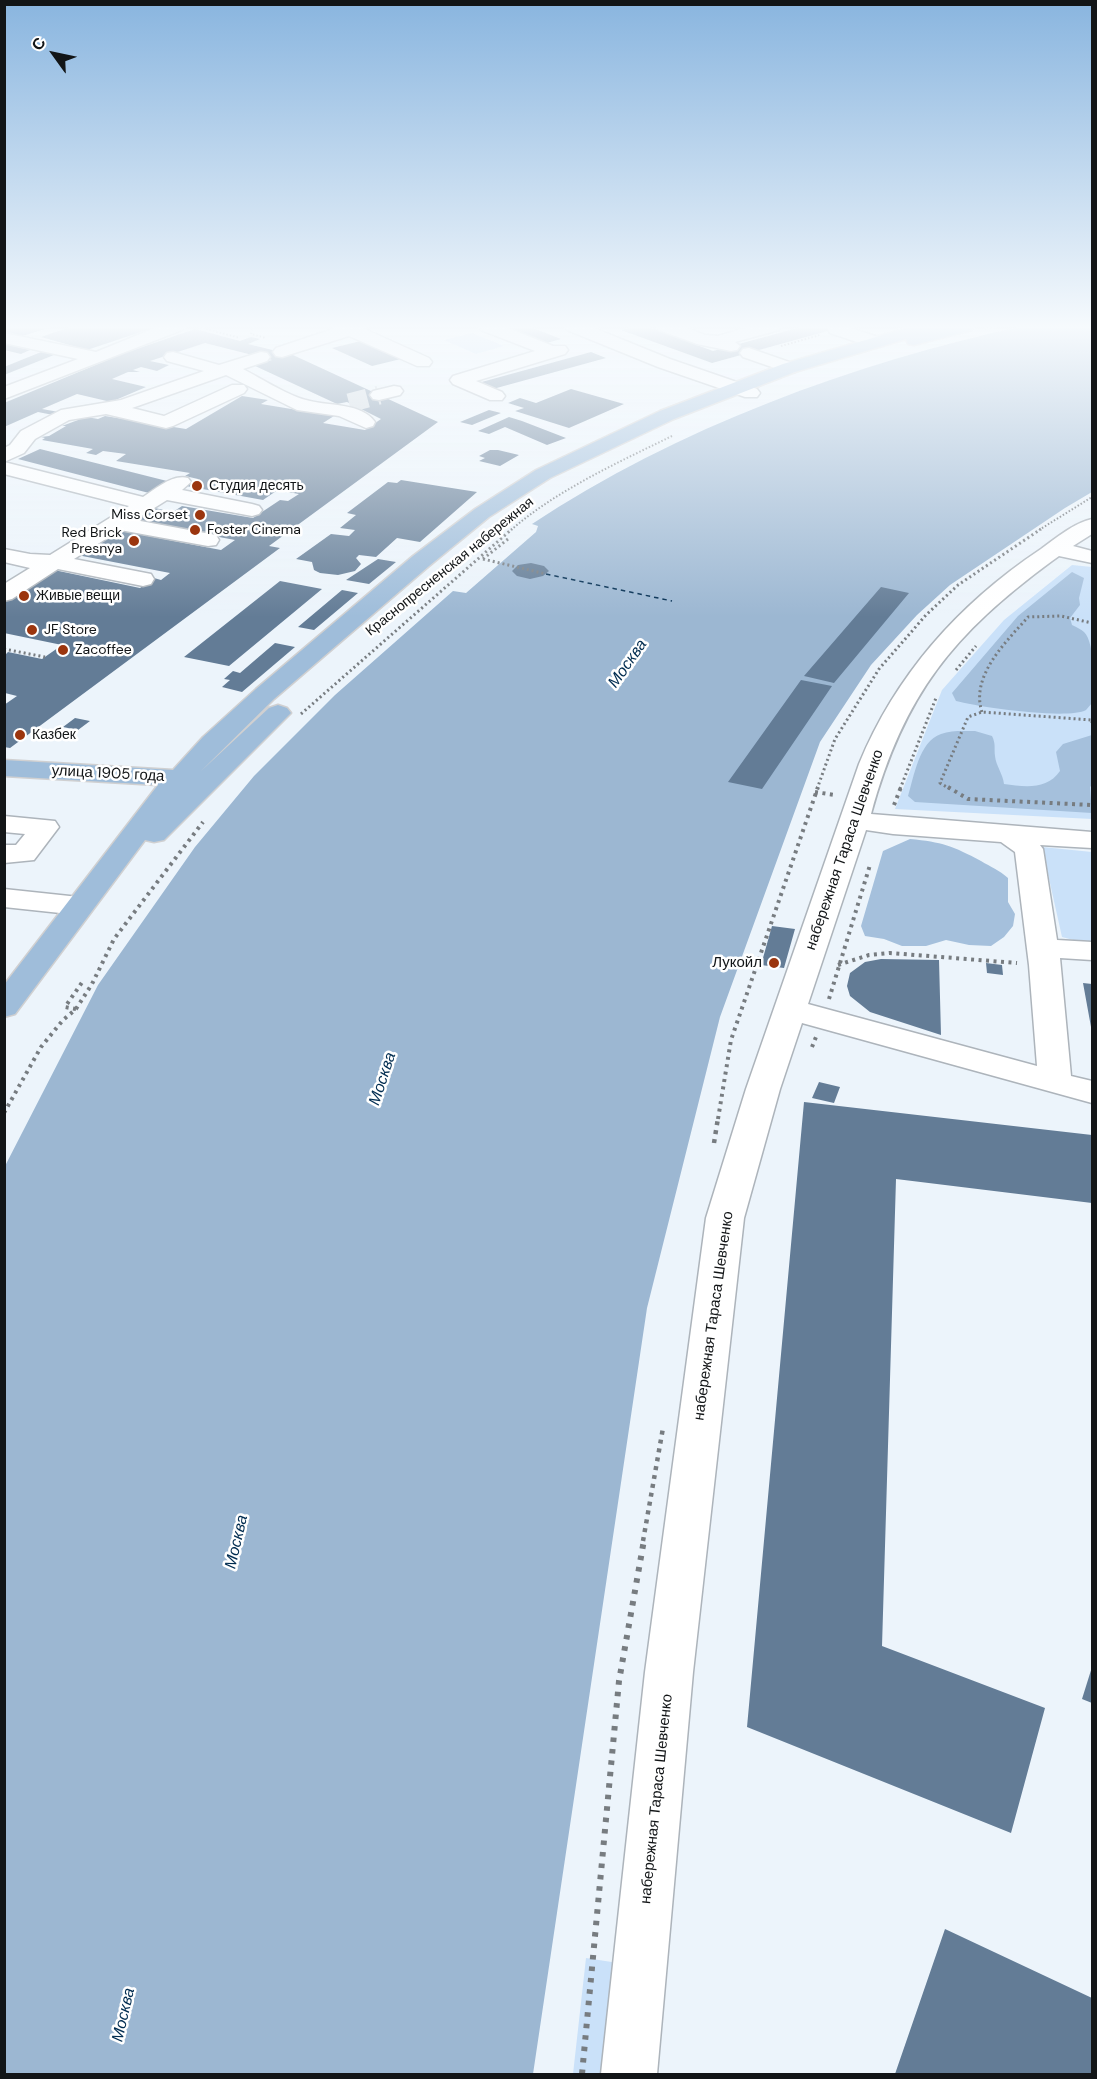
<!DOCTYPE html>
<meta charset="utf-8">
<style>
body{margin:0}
#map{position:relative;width:1097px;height:2079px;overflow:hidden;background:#ecf4fb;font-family:"DM Sans",sans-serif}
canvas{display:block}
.frame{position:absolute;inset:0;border:6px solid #121517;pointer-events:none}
.north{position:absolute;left:24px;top:24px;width:60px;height:60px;-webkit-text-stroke:4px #fff;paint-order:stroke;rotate:303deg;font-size:16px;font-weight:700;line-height:24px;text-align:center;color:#121517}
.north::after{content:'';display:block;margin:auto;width:21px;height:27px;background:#121517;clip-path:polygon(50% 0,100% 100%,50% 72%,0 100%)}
</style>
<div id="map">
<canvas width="1097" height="2079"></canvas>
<div class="frame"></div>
<div class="north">С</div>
</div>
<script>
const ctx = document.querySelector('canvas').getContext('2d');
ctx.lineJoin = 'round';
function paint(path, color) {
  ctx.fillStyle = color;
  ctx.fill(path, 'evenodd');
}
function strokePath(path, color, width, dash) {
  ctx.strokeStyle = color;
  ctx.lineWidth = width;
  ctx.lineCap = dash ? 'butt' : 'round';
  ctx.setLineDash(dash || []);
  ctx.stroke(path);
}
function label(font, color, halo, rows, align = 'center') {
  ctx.font = font + ' "DM Sans",sans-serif';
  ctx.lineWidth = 5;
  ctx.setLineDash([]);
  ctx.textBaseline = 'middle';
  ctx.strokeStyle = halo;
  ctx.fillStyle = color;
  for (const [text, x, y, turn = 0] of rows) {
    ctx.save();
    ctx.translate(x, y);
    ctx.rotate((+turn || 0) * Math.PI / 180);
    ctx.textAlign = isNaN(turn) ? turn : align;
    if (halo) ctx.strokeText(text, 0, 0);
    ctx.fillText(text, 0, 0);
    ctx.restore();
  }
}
paint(new Path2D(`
 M 472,333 L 504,346 L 476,354 L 444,340 Z
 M 1072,565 L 1092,567 L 1092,819 L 895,809 L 942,690 L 1004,620 Z
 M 1042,847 L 1092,852 L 1092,945 L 1062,937 Z
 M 586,1958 L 618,1963 L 608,2074 L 573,2074 Z`), '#cae1f9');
paint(new Path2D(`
 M 1072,572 L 1084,578 L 1079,598 L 1080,605 L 1070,618 L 1072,625 C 1076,627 1081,629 1084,632 C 1096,644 1093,687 1092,703 C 1090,705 1088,708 1086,710 C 1068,720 978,707 956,701 L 952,693 L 1018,616 Z
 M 975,731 L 992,736 C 996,744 994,748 995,756 C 996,766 1003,774 1004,784 C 1025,787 1047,790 1060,771 L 1056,752 L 1063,744 L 1092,735 L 1092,785 L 1090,787 L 1092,813 L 915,802 L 908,796 C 914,777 919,741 941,734 C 951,730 964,731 975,731 Z
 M 910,839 C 942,842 953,846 981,861 C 991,867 999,870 1008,878 L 1008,902 L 1015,914 L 1013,926 L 1004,937 L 991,946 L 969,945 L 946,940 L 926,946 L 902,946 L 884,939 L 865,936 L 861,926 L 883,851 Z`), '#a5c0dc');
paint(new Path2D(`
 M 1024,326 L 1092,326 L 1092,492 L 1065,508 L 950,585 L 917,615 L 871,665 L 820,742 L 720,1017 L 647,1308 L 533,2074 L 5,2074 L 4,1168 L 98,985 L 195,847 L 254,776 L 335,695 L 453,591 L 466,593 L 536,532 L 538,526 L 532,524 C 675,429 855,362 1024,326 Z`), '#9cb7d2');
strokePath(new Path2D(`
 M 546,574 L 672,601`), '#002c50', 1.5, [4.5, 4]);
paint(new Path2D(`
 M 4,326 L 52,326 L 52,327 L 22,336 L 4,331 Z
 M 73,326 L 156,326 L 156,327 L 87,350 L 41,337 Z
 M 528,326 L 561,339 L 543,344 L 498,327 Z
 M 635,326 L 646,326 L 713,351 L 805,326 L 842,327 L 712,363 L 621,330 Z
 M 195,329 L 240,341 L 251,337 L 260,339 L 248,344 L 293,355 L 438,422 L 269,546 L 280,548 L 10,748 L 4,747 L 4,705 L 17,696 L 5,693 L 5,655 L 8,652 L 42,659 L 62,645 L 4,633 L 4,602 L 54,570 L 140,588 L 154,578 L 161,580 L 170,573 L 72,554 L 111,529 L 221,550 L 235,540 L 130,520 L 150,507 L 173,512 L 182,506 L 253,518 L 280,500 L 288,501 L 299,494 L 288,492 L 294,487 L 276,483 L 273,485 L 282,487 L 263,500 L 186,486 L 198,479 L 185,476 L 190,473 L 116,461 L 126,454 L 103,451 L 96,455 L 86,453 L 93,449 L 42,440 L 45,438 L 41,437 L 49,436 L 66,426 L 62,426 L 78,420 L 38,412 L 4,427 L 4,403 L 122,354 ZM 205,343 L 272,360 L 253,365 L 337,404 L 347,402 L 381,419 L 365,430 L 323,423 L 334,416 L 261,404 L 268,400 L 242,396 L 186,429 L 105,416 L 98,419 L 42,409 L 77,394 L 111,402 L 146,387 L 112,379 L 128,372 L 140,372 L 133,370 L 141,367 L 157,371 L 169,365 L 150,361 Z
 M 361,341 L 401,359 L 372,366 L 332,348 Z
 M 4,344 L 30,350 L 21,354 L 4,350 Z
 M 46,350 L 59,353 L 4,375 L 4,367 Z
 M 591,352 L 606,358 L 493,389 L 478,383 Z
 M 571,389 L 624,404 L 569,428 L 515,411 L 524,408 L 508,403 L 520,398 L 536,403 Z
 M 489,410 L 501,413 L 472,425 L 460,422 Z
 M 509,417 L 522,421 L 566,438 L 547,445 L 505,427 L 489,434 L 478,431 Z
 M 40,449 L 171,482 L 149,493 L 18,459 Z
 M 490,450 L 498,450 L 519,455 L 500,466 L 479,461 L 485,458 L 479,456 Z
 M 401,480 L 477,492 L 420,542 L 397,538 L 376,557 L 359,555 L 356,558 L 361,564 L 355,571 L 338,575 L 320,573 L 314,570 L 312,562 L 296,559 L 331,534 L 349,536 L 355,530 L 340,528 L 356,515 L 347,513 L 388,482 L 397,483 Z
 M 378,559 L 396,562 L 369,584 L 346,580 Z
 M 531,563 L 544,566 L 549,571 L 543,576 L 530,579 L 517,576 L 512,571 L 518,565 Z
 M 280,581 L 322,589 L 229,666 L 184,657 Z
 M 881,587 L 909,593 L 834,683 L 804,676 Z
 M 342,590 L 358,593 L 314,630 L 298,627 Z
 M 275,643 L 295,647 L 242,692 L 222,687 L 230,680 L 224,679 L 233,671 L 240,673 Z
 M 801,680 L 832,686 L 762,789 L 728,782 Z
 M 75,718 L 90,721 L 78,730 L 63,727 Z
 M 772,926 L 795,929 L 784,968 L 761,965 Z
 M 881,959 L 939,960 L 941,1035 L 870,1012 L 850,996 L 847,986 L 850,973 L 865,962 Z
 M 986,963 L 1002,965 L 1003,975 L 987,973 Z
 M 1083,983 L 1092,984 L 1092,1027 L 1091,1027 Z
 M 819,1082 L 840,1087 L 834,1103 L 812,1098 Z
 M 804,1102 L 1092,1135 L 1092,1203 L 896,1179 L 882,1646 L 1045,1708 L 1011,1833 L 747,1727 Z
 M 1092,1667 L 1092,1703 L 1082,1699 Z
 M 945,1929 L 1092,1998 L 1092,2074 L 895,2074 Z`), '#637c96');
strokePath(new Path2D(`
 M 349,403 L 379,395`), '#cbd3d9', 19, [19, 10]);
const minor = new Path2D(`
 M 160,326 L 184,326 L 182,330 L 4,399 L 4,387 L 78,359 L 4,343 L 4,333 L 96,352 Z
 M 342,326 L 358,326 L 429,358 L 432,362 L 429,366 L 417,366 L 349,336 L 282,357 L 276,356 L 273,352 L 276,348 Z
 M 479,326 L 503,326 L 553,346 L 565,346 L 568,350 L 565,354 L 476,381 L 502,392 L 505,396 L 502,400 L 490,400 L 453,384 L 450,380 L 453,376 L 535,351 L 481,330 Z
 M 565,326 L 589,326 L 670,359 L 757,389 L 760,393 L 757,397 L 745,397 L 658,367 L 567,330 Z
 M 657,326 L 682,326 L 705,335 L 718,336 L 752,326 L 781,326 L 779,330 L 735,342 L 740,346 L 737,350 L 731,351 L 697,344 L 659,330 Z
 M 829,326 L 845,326 L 881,338 L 884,342 L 881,346 L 869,346 L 830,333 L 828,329 Z
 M 749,348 L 795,364 L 798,368 L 795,372 L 789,373 L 743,357 L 740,353 L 743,349 Z
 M 173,352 L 219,365 L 261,352 L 267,353 L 270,357 L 267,361 L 243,369 C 262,379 290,397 310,401 C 330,406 362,403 375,422 L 373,426 L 366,428 L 339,416 L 297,410 L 226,375 L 132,408 L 164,416 L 232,385 L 244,385 L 247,389 L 244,393 L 173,426 L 166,428 L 106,414 L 69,420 L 35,439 L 24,453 L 4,462 L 4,448 L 10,445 L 21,431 L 61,410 L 121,400 L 204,371 L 167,361 L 164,357 L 167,353 Z
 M 394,386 L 400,387 L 403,391 L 400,395 L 379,400 L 373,399 L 370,395 L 373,391 Z
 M 4,462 L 143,497 C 156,489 172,474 188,478 L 191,482 L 182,490 L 252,504 L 259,506 L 262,510 L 259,514 L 252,516 L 167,500 L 135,520 L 216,535 L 219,540 L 216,545 L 208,546 L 120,530 L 74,559 L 151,574 L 154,579 L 151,584 L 143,586 L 58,569 L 12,599 L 4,601 L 4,584 L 30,568 L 4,562 L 4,549 L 30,554 L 50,555 L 129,506 L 4,474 Z
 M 1092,519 L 1092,534 L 1073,546 L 1092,551 L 1092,563 L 1059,556 L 1052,561 C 953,634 904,694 871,814 L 1092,832 L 1092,848 L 1040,845 L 1043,849 L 1057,940 L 1092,942 L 1092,960 L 1060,958 L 1071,1076 L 1092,1081 L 1092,1103 L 802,1023 L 780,1089 L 744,1218 L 693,1672 L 657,2074 L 601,2074 L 645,1672 L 706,1218 L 746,1089 L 859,764 C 896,674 960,603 1041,549 C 1056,538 1074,523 1092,519 ZM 866,830 L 893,834 L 1001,842 L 1015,852 L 1029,965 L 1037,1066 L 808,1004 Z
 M 4,816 L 55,821 L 59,827 L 34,860 L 4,863 L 4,845 L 16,845 L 25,834 L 4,832 Z
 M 4,889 L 79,897 L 90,900 L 94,906 L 90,912 L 79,915 L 4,907 Z`);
const major = new Path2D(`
 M 914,326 L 974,326 L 972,330 L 914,345 L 908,344 L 906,339 L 795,372 L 674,419 L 550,478 L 489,517 L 429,566 L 274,699 L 200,772 L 269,708 L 278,705 L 287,708 L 291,713 L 164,840 L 154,842 L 145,840 L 15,1014 L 4,1017 L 4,985 L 158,785 L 4,776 L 4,760 L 173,770 L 203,737 L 256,689 L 413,556 L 475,509 L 536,470 L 660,411 L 783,364 Z`);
strokePath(minor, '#adb4bb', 3);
strokePath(major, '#d0d0d1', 3);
strokePath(new Path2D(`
 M 196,326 L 240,338
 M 254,326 L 251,334 L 266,338
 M 985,329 L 999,326
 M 781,346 L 820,335
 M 511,530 C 557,490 617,463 672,436
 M 1039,530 L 1092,497`), '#777c80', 2, [1.5, 2]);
strokePath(new Path2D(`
 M 483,559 L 546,574
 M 483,559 L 508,539
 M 4,649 L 45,657
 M 956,670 L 976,646
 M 982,712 C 970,676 1006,642 1028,617 L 1061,616 L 1092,623
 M 301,714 L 512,529
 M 817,789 L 835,739 L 879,669 L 926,615 L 958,585 L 1041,529
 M 900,789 L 936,698
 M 950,789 L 940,783 L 968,717 L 982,712 L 1092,720 L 1092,723`), '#777c80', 3, [2, 3]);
strokePath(new Path2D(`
 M 948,787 L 968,799 L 1092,805
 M 815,792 L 835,795
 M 894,805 L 901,787
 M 838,965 L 869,955 L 890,953 L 1017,963
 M 829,999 L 870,865
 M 76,1009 L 65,1007 L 83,981
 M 812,1047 L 816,1037
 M 4,1113 L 41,1047 L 63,1020 L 76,1009 L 92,984 L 114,939 L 203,822
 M 718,1119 L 731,1040 L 818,787`), '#777c80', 4, [3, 4.5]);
strokePath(new Path2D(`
 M 714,1143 L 718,1118
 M 643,1541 L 663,1428`), '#777c80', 4.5, [4, 5]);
strokePath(new Path2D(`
 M 582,2074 L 619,1681 L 644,1540`), '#777c80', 6, [4.5, 7]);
paint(minor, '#fff');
paint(major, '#9fbdda');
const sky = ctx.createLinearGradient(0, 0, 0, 617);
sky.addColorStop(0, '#89b5df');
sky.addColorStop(0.53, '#f6fafd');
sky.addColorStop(1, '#f6fafd00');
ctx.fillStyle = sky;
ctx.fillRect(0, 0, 1097, 617);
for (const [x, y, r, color] of [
 [197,486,6,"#9b350e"],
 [200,515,6,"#9b350e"],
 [195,530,6,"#9b350e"],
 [134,541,6,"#9b350e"],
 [24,596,6,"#9b350e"],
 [32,630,6,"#9b350e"],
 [63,650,6,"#9b350e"],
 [20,735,6,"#9b350e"],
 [774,963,6,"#9b350e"]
]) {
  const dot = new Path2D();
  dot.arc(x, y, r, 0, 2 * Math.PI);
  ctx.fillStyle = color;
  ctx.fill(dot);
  strokePath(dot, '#fff', 2);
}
label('14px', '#121517', '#fff', [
 ["Студия десять",209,486],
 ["Miss Corset",188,515,"right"],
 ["Foster Cinema",207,530],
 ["Red Brick",122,533,"right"],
 ["Presnya",122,549,"right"],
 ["Живые вещи",36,596],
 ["JF Store",44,630],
 ["Zacoffee",75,650],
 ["Казбек",32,735]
], 'left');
label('14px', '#121517', '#fff', [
 ["Краснопресненская набережная",450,567,-39]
]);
label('15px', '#121517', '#fff', [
 ["улица 1905 года",108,774,3],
 ["набережная Тараса Шевченко",845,850,-71],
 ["набережная Тараса Шевченко",714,1316,-82],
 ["набережная Тараса Шевченко",657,1799,-84]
]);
label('15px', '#121517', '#fff', [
 ["Лукойл",762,963]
], 'right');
label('italic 16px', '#002c50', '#fff', [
 ["Москва",628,664,-55],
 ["Москва",383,1079,-72],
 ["Москва",237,1542,-77],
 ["Москва",124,2015,-77]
]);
</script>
